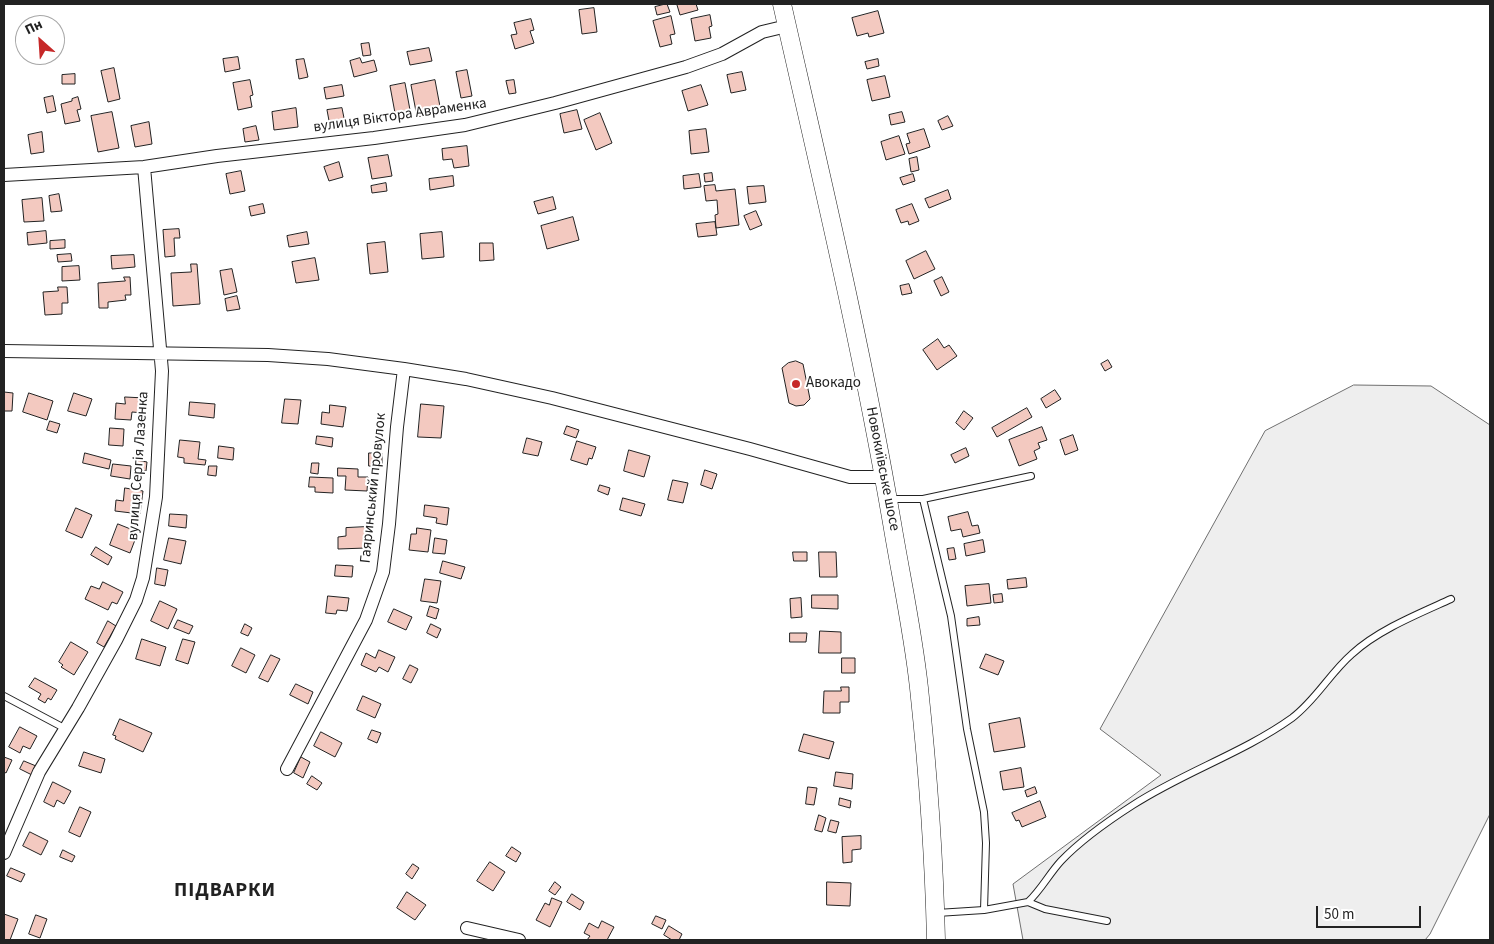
<!DOCTYPE html>
<meta charset="utf-8">
<style>
body{margin:0}
#map{position:relative;width:1494px;height:944px;overflow:hidden;background:#fff;font-family:"Source Sans 3",sans-serif}
canvas{display:block}
.frame{position:absolute;inset:0;border:5px solid #222;pointer-events:none}
.north{position:absolute;left:15px;top:15px;width:50px;height:50px;box-sizing:border-box;background:#fff;border:1px solid #a7a7a7;border-radius:50%;rotate:334deg;font-size:14px;font-weight:700;line-height:20px;text-align:center;color:#222}
.north::after{content:'';display:block;margin:auto;width:18px;height:22px;background:#c62828;clip-path:polygon(50% 0,100% 100%,50% 72%,0 100%)}
.scale{position:absolute;left:1316px;top:906px;width:105px;height:22px;box-sizing:border-box;border:2px solid #222;border-top:0;padding-left:6px;font-size:15px;line-height:18px;white-space:nowrap;color:#222;-webkit-text-stroke:4px #fff;paint-order:stroke}
</style>
<div id="map">
<canvas width="1494" height="944"></canvas>
<div class="frame"></div>
<div class="north">Пн</div>
<div class="scale">50 m</div>
</div>
<script>
const ctx = document.querySelector('canvas').getContext('2d');
ctx.lineJoin = 'round';
function paint(path, color) {
  ctx.fillStyle = color;
  ctx.fill(path, 'evenodd');
}
function strokePath(path, color, width, dash) {
  ctx.strokeStyle = color;
  ctx.lineWidth = width;
  ctx.lineCap = dash ? 'butt' : 'round';
  ctx.setLineDash(dash || []);
  ctx.stroke(path);
}
function label(font, color, halo, rows, align = 'center') {
  ctx.font = font + ' "Source Sans 3",sans-serif';
  ctx.lineWidth = 4;
  ctx.setLineDash([]);
  ctx.textBaseline = 'middle';
  ctx.strokeStyle = halo;
  ctx.fillStyle = color;
  for (const [text, x, y, turn = 0] of rows) {
    ctx.save();
    ctx.translate(x, y);
    ctx.rotate((+turn || 0) * Math.PI / 180);
    ctx.textAlign = isNaN(turn) ? turn : align;
    if (halo) ctx.strokeText(text, 0, 0);
    ctx.fillText(text, 0, 0);
    ctx.restore();
  }
}
const green = new Path2D(`
 M 1354,385 L 1431,386 L 1490,425 L 1490,814 L 1430,934 L 1425,940 L 1023,940 L 1013,884 L 1161,775 L 1100,729 L 1265,431 Z`);
paint(green, '#eee');
strokePath(green, '#6f6f6f', 1);
const building = new Path2D(`
 M 667,4 L 670,12 L 657,15 L 655,7 Z
 M 681,4 L 696,4 L 698,10 L 680,15 L 677,5 Z
 M 594,8 L 597,32 L 582,34 L 579,10 Z
 M 878,11 L 884,33 L 869,37 L 868,33 L 857,36 L 852,18 Z
 M 710,15 L 712,26 L 709,27 L 711,38 L 695,41 L 691,19 Z
 M 671,16 L 675,34 L 670,35 L 672,44 L 660,47 L 653,21 Z
 M 531,19 L 534,30 L 530,31 L 534,43 L 515,49 L 511,35 L 517,34 L 514,23 Z
 M 369,43 L 371,55 L 363,56 L 361,44 Z
 M 429,48 L 432,61 L 410,65 L 407,52 Z
 M 238,57 L 240,69 L 225,72 L 223,59 Z
 M 360,58 L 362,63 L 374,60 L 377,71 L 354,77 L 350,61 Z
 M 304,59 L 308,77 L 299,79 L 296,60 Z
 M 878,59 L 879,66 L 867,69 L 865,62 Z
 M 114,68 L 120,99 L 108,102 L 101,71 Z
 M 467,70 L 472,96 L 461,98 L 456,72 Z
 M 742,72 L 746,90 L 731,93 L 727,75 Z
 M 75,74 L 75,84 L 62,84 L 62,75 Z
 M 885,76 L 890,97 L 872,101 L 867,80 Z
 M 250,80 L 253,95 L 250,96 L 252,107 L 238,110 L 233,83 Z
 M 435,80 L 441,112 L 417,117 L 411,85 Z
 M 514,80 L 516,93 L 509,94 L 506,81 Z
 M 405,83 L 410,110 L 395,113 L 390,86 Z
 M 342,85 L 344,96 L 326,99 L 324,88 Z
 M 701,85 L 708,105 L 688,111 L 682,91 Z
 M 53,96 L 56,111 L 47,113 L 44,98 Z
 M 78,97 L 81,109 L 77,110 L 80,121 L 65,124 L 61,104 L 72,101 L 72,99 Z
 M 296,108 L 298,127 L 274,130 L 272,112 Z
 M 342,108 L 345,123 L 330,126 L 327,110 Z
 M 577,110 L 582,129 L 564,133 L 560,114 Z
 M 112,112 L 119,148 L 98,152 L 91,116 Z
 M 902,112 L 905,122 L 891,125 L 889,115 Z
 M 600,113 L 612,143 L 596,150 L 584,120 Z
 M 948,116 L 953,126 L 942,130 L 938,121 Z
 M 149,122 L 152,144 L 135,147 L 131,126 Z
 M 256,126 L 259,140 L 245,142 L 243,129 Z
 M 706,129 L 709,152 L 691,154 L 689,131 Z
 M 924,129 L 930,147 L 909,154 L 906,144 L 910,143 L 907,134 Z
 M 42,132 L 44,152 L 31,154 L 28,135 Z
 M 899,136 L 905,154 L 886,160 L 881,142 Z
 M 467,146 L 469,166 L 454,168 L 452,159 L 443,160 L 442,149 Z
 M 388,155 L 392,176 L 372,179 L 368,158 Z
 M 917,157 L 919,170 L 911,172 L 909,159 Z
 M 339,162 L 343,177 L 329,181 L 324,167 Z
 M 241,171 L 245,191 L 230,194 L 226,174 Z
 M 712,173 L 713,181 L 705,182 L 704,174 Z
 M 699,174 L 701,187 L 684,189 L 683,176 Z
 M 913,174 L 915,181 L 903,185 L 900,178 Z
 M 453,176 L 454,186 L 430,190 L 429,179 Z
 M 386,183 L 387,191 L 372,193 L 371,186 Z
 M 715,185 L 716,191 L 735,189 L 739,225 L 716,228 L 715,215 L 718,214 L 717,200 L 706,201 L 704,186 Z
 M 764,186 L 766,202 L 749,204 L 747,187 Z
 M 948,190 L 951,199 L 929,208 L 925,199 Z
 M 59,194 L 62,211 L 51,212 L 49,196 Z
 M 553,197 L 556,209 L 538,214 L 534,202 Z
 M 42,198 L 44,221 L 24,222 L 22,200 Z
 M 263,204 L 265,213 L 251,216 L 249,207 Z
 M 912,204 L 919,221 L 909,225 L 908,221 L 901,223 L 896,210 Z
 M 756,211 L 762,225 L 750,230 L 744,216 Z
 M 573,217 L 579,240 L 547,249 L 541,226 Z
 M 715,222 L 717,235 L 698,237 L 696,224 Z
 M 179,229 L 180,238 L 174,238 L 175,256 L 165,257 L 163,230 Z
 M 46,231 L 47,243 L 28,245 L 27,233 Z
 M 307,232 L 309,244 L 289,247 L 287,236 Z
 M 442,232 L 444,257 L 422,259 L 420,234 Z
 M 65,240 L 65,248 L 50,249 L 50,241 Z
 M 385,242 L 388,272 L 370,274 L 367,244 Z
 M 480,243 L 493,243 L 494,260 L 480,261 Z
 M 926,251 L 935,269 L 914,279 L 906,261 Z
 M 71,254 L 72,261 L 58,262 L 57,255 Z
 M 134,255 L 135,267 L 112,269 L 111,256 Z
 M 315,258 L 319,280 L 296,283 L 292,262 Z
 M 191,264 L 197,264 L 200,304 L 173,306 L 171,273 L 191,272 Z
 M 79,266 L 80,280 L 62,281 L 62,267 Z
 M 232,269 L 237,292 L 224,295 L 220,271 Z
 M 124,277 L 130,277 L 131,295 L 125,295 L 126,300 L 108,302 L 108,308 L 99,308 L 98,283 L 125,281 Z
 M 942,277 L 949,292 L 941,296 L 934,281 Z
 M 909,284 L 912,293 L 902,295 L 900,286 Z
 M 58,287 L 67,287 L 68,303 L 62,303 L 62,314 L 45,315 L 43,292 L 58,291 Z
 M 237,296 L 240,309 L 227,311 L 225,299 Z
 M 938,339 L 944,348 L 949,345 L 957,356 L 937,370 L 923,350 Z
 M 1108,360 L 1112,367 L 1105,371 L 1101,364 Z
 M 796,361 L 803,364 L 810,399 L 804,405 L 796,406 L 789,403 L 782,368 L 788,363 Z
 M 1055,390 L 1061,399 L 1046,408 L 1041,399 Z
 M 4,392 L 13,393 L 12,411 L 4,411 Z
 M 29,393 L 53,401 L 47,420 L 23,412 Z
 M 74,393 L 92,399 L 86,416 L 68,411 Z
 M 125,397 L 145,398 L 144,413 L 132,412 L 131,420 L 115,419 L 116,403 L 125,404 Z
 M 285,399 L 301,400 L 298,424 L 282,423 Z
 M 190,402 L 215,404 L 214,418 L 189,415 Z
 M 421,404 L 444,406 L 441,438 L 418,437 Z
 M 330,405 L 346,407 L 343,427 L 321,424 L 322,412 L 329,413 Z
 M 1027,408 L 1032,417 L 997,437 L 992,428 Z
 M 964,411 L 973,418 L 964,430 L 956,423 Z
 M 50,421 L 60,424 L 57,433 L 47,430 Z
 M 567,426 L 579,430 L 576,438 L 564,434 Z
 M 1042,427 L 1047,440 L 1038,443 L 1040,448 L 1034,451 L 1037,459 L 1019,466 L 1009,440 Z
 M 110,428 L 124,429 L 123,446 L 109,445 Z
 M 1073,435 L 1078,450 L 1065,455 L 1060,440 Z
 M 317,436 L 333,438 L 332,447 L 316,444 Z
 M 527,438 L 542,442 L 538,456 L 523,453 Z
 M 180,440 L 200,442 L 198,459 L 206,460 L 205,465 L 184,463 L 184,458 L 178,457 Z
 M 577,441 L 596,447 L 592,459 L 589,458 L 587,465 L 571,460 Z
 M 219,446 L 234,448 L 233,460 L 218,458 Z
 M 966,448 L 969,456 L 955,463 L 951,455 Z
 M 629,450 L 650,456 L 644,477 L 624,471 Z
 M 85,453 L 111,460 L 109,469 L 83,463 Z
 M 369,453 L 382,453 L 382,467 L 369,466 Z
 M 137,460 L 147,462 L 146,471 L 135,470 Z
 M 312,463 L 319,463 L 318,474 L 311,473 Z
 M 113,464 L 131,466 L 130,479 L 111,476 Z
 M 209,466 L 217,466 L 216,476 L 208,475 Z
 M 338,468 L 358,469 L 358,477 L 368,477 L 367,491 L 345,490 L 346,476 L 338,476 Z
 M 705,470 L 717,474 L 712,489 L 701,485 Z
 M 310,477 L 333,478 L 333,493 L 315,492 L 315,487 L 309,487 Z
 M 673,480 L 688,483 L 683,503 L 668,500 Z
 M 600,485 L 610,488 L 608,495 L 598,491 Z
 M 125,488 L 143,491 L 140,514 L 115,511 L 116,500 L 123,501 Z
 M 623,498 L 645,504 L 641,516 L 620,510 Z
 M 425,505 L 449,508 L 447,525 L 436,523 L 437,518 L 424,516 Z
 M 76,508 L 92,515 L 82,538 L 66,531 Z
 M 968,512 L 972,526 L 978,525 L 980,533 L 963,537 L 961,529 L 951,531 L 948,517 Z
 M 170,514 L 187,515 L 186,528 L 169,526 Z
 M 118,524 L 138,532 L 130,553 L 110,545 Z
 M 366,527 L 366,548 L 338,549 L 338,537 L 346,536 L 346,528 Z
 M 417,528 L 431,530 L 428,552 L 409,550 L 411,534 L 416,534 Z
 M 169,538 L 186,541 L 181,564 L 164,560 Z
 M 435,538 L 447,540 L 445,554 L 433,553 Z
 M 983,540 L 985,552 L 966,556 L 964,544 Z
 M 96,547 L 112,557 L 108,565 L 91,555 Z
 M 954,548 L 956,559 L 949,560 L 947,549 Z
 M 793,552 L 807,552 L 807,561 L 794,561 Z
 M 819,552 L 836,552 L 837,577 L 820,577 Z
 M 443,561 L 465,567 L 461,579 L 440,573 Z
 M 336,565 L 353,566 L 352,577 L 335,576 Z
 M 157,568 L 168,570 L 165,586 L 155,584 Z
 M 1026,578 L 1027,587 L 1008,589 L 1007,580 Z
 M 425,579 L 441,581 L 437,603 L 421,601 Z
 M 103,582 L 123,592 L 117,604 L 112,602 L 108,610 L 85,599 L 91,586 L 99,589 Z
 M 989,584 L 991,603 L 967,606 L 965,586 Z
 M 1002,594 L 1003,602 L 994,603 L 993,595 Z
 M 812,595 L 838,595 L 838,609 L 812,608 Z
 M 328,596 L 349,598 L 347,611 L 337,610 L 336,614 L 326,613 Z
 M 801,598 L 802,617 L 791,618 L 790,599 Z
 M 160,601 L 177,609 L 168,629 L 151,621 Z
 M 430,606 L 439,609 L 436,619 L 427,616 Z
 M 394,609 L 412,617 L 406,630 L 388,622 Z
 M 979,617 L 980,625 L 967,626 L 967,619 Z
 M 178,620 L 193,626 L 189,634 L 174,628 Z
 M 108,621 L 116,626 L 104,647 L 97,643 Z
 M 245,624 L 252,628 L 248,636 L 241,633 Z
 M 431,624 L 441,629 L 437,638 L 427,633 Z
 M 820,631 L 841,632 L 841,653 L 819,653 Z
 M 790,633 L 807,633 L 806,642 L 790,642 Z
 M 142,639 L 166,647 L 160,666 L 136,659 Z
 M 183,639 L 195,642 L 188,664 L 176,660 Z
 M 71,642 L 88,652 L 74,675 L 61,667 L 63,665 L 59,662 Z
 M 241,648 L 255,655 L 246,673 L 232,666 Z
 M 379,650 L 395,657 L 388,672 L 379,667 L 376,672 L 361,665 L 366,653 L 375,658 Z
 M 986,654 L 1004,661 L 998,675 L 980,668 Z
 M 271,655 L 280,659 L 268,682 L 259,678 Z
 M 842,658 L 855,658 L 855,673 L 842,673 Z
 M 410,665 L 418,669 L 411,683 L 403,679 Z
 M 35,678 L 57,690 L 51,700 L 48,698 L 45,703 L 38,699 L 41,694 L 29,687 Z
 M 296,684 L 313,692 L 308,704 L 290,695 Z
 M 841,687 L 849,687 L 849,702 L 840,702 L 840,713 L 823,713 L 824,691 L 841,691 Z
 M 363,696 L 381,704 L 375,718 L 357,710 Z
 M 1020,718 L 1025,747 L 994,752 L 989,724 Z
 M 120,719 L 152,733 L 143,752 L 115,739 L 116,736 L 113,735 Z
 M 20,727 L 37,736 L 30,749 L 23,746 L 20,753 L 9,747 Z
 M 372,730 L 381,733 L 377,743 L 368,739 Z
 M 321,732 L 342,743 L 335,757 L 314,746 Z
 M 804,734 L 834,742 L 829,759 L 799,751 Z
 M 84,752 L 105,759 L 101,773 L 79,766 Z
 M 4,757 L 12,760 L 6,773 L 4,772 Z
 M 301,757 L 310,762 L 303,778 L 294,773 Z
 M 24,761 L 36,766 L 32,775 L 20,769 Z
 M 1021,768 L 1024,787 L 1003,790 L 1000,772 Z
 M 836,772 L 853,774 L 852,789 L 834,786 Z
 M 312,776 L 322,783 L 317,790 L 307,784 Z
 M 53,782 L 71,791 L 64,804 L 57,800 L 54,807 L 44,802 Z
 M 808,787 L 817,788 L 814,805 L 806,804 Z
 M 1035,787 L 1037,793 L 1027,797 L 1025,791 Z
 M 840,798 L 851,801 L 850,808 L 839,805 Z
 M 1040,801 L 1046,817 L 1022,827 L 1019,820 L 1016,821 L 1012,813 Z
 M 80,807 L 91,812 L 80,837 L 69,832 Z
 M 819,815 L 826,818 L 822,832 L 815,830 Z
 M 831,820 L 839,822 L 836,833 L 828,831 Z
 M 30,832 L 48,841 L 41,855 L 23,846 Z
 M 861,836 L 861,849 L 852,850 L 852,862 L 843,863 L 842,837 Z
 M 512,847 L 521,853 L 516,862 L 506,856 Z
 M 63,850 L 75,856 L 72,862 L 60,857 Z
 M 490,862 L 505,872 L 493,891 L 477,881 Z
 M 413,864 L 419,868 L 412,879 L 406,874 Z
 M 11,868 L 25,874 L 21,882 L 7,876 Z
 M 555,882 L 561,887 L 555,895 L 549,891 Z
 M 827,882 L 851,883 L 850,906 L 827,905 Z
 M 407,892 L 426,905 L 415,920 L 397,908 Z
 M 572,894 L 584,902 L 580,910 L 567,902 Z
 M 552,898 L 562,902 L 550,927 L 536,920 L 545,903 L 549,905 Z
 M 4,914 L 18,919 L 10,940 L 4,940 Z
 M 36,915 L 47,919 L 40,938 L 29,934 Z
 M 656,916 L 666,920 L 662,929 L 652,924 Z
 M 602,921 L 614,927 L 607,940 L 587,940 L 590,936 L 584,933 L 589,923 L 598,928 Z
 M 669,926 L 682,934 L 679,940 L 672,940 L 664,935 Z`);
paint(building, '#f3c9c0');
strokePath(building, '#222', 1);
const service = new Path2D(`
 M 889,499 L 923,499 L 1031,476
 M 923,499 L 951,616 L 967,729 L 984,812 L 986,843 L 984,910
 M 4,696 L 66,729
 M 1028,902 C 1041,890 1049,874 1061,861 C 1082,839 1108,821 1133,805 C 1184,772 1243,753 1292,718 C 1316,700 1330,673 1352,654 C 1378,630 1418,614 1451,599
 M 937,913 L 984,910 L 1028,902 L 1045,909 L 1107,921`);
const minor = new Path2D(`
 M 4,175 L 144,167 L 217,156 L 374,138 L 465,125 L 555,103 L 686,67 L 722,54 L 762,32 L 787,26
 M 4,351 L 268,355 L 328,359 L 404,369 L 466,379 L 552,398 L 750,449 L 850,477 L 884,477
 M 287,769 L 366,620 L 383,572 L 389,524 L 397,427 L 404,369
 M 4,853 L 39,772 L 78,708 L 116,640 L 136,600 L 143,578 L 156,497 L 162,371 L 144,167
 M 467,928 L 519,940`);
const secondary = new Path2D(`
 M 782,4 C 821,176 862,348 892,523 C 901,577 913,632 919,688 C 928,772 934,856 936,940`);
strokePath(service, '#222', 8);
strokePath(minor, '#222', 14);
strokePath(secondary, '#222', 19);
strokePath(service, '#fff', 6);
strokePath(minor, '#fff', 12);
strokePath(secondary, '#fff', 18);
for (const [x, y, r, color] of [
 [796,384,5,"#c62828"]
]) {
  const dot = new Path2D();
  dot.arc(x, y, r, 0, 2 * Math.PI);
  ctx.fillStyle = color;
  ctx.fill(dot);
  strokePath(dot, '#fff', 2);
}
label('15px', '#222', '#fff', [
 ["вулиця Віктора Авраменка",400,116,-8],
 ["вулиця Сергія Лазенка",139,466,-86],
 ["Новокиївське шосе",882,469,79],
 ["Гаяринський провулок",374,488,-84]
]);
label('15px', '#222', '#fff', [
 ["Авокадо",806,384]
], 'left');
ctx.letterSpacing = '1px';
label('bold 20px', '#222', '#fff', [
 ["ПІДВАРКИ",225,892]
]);
ctx.letterSpacing = '0px';
</script>
